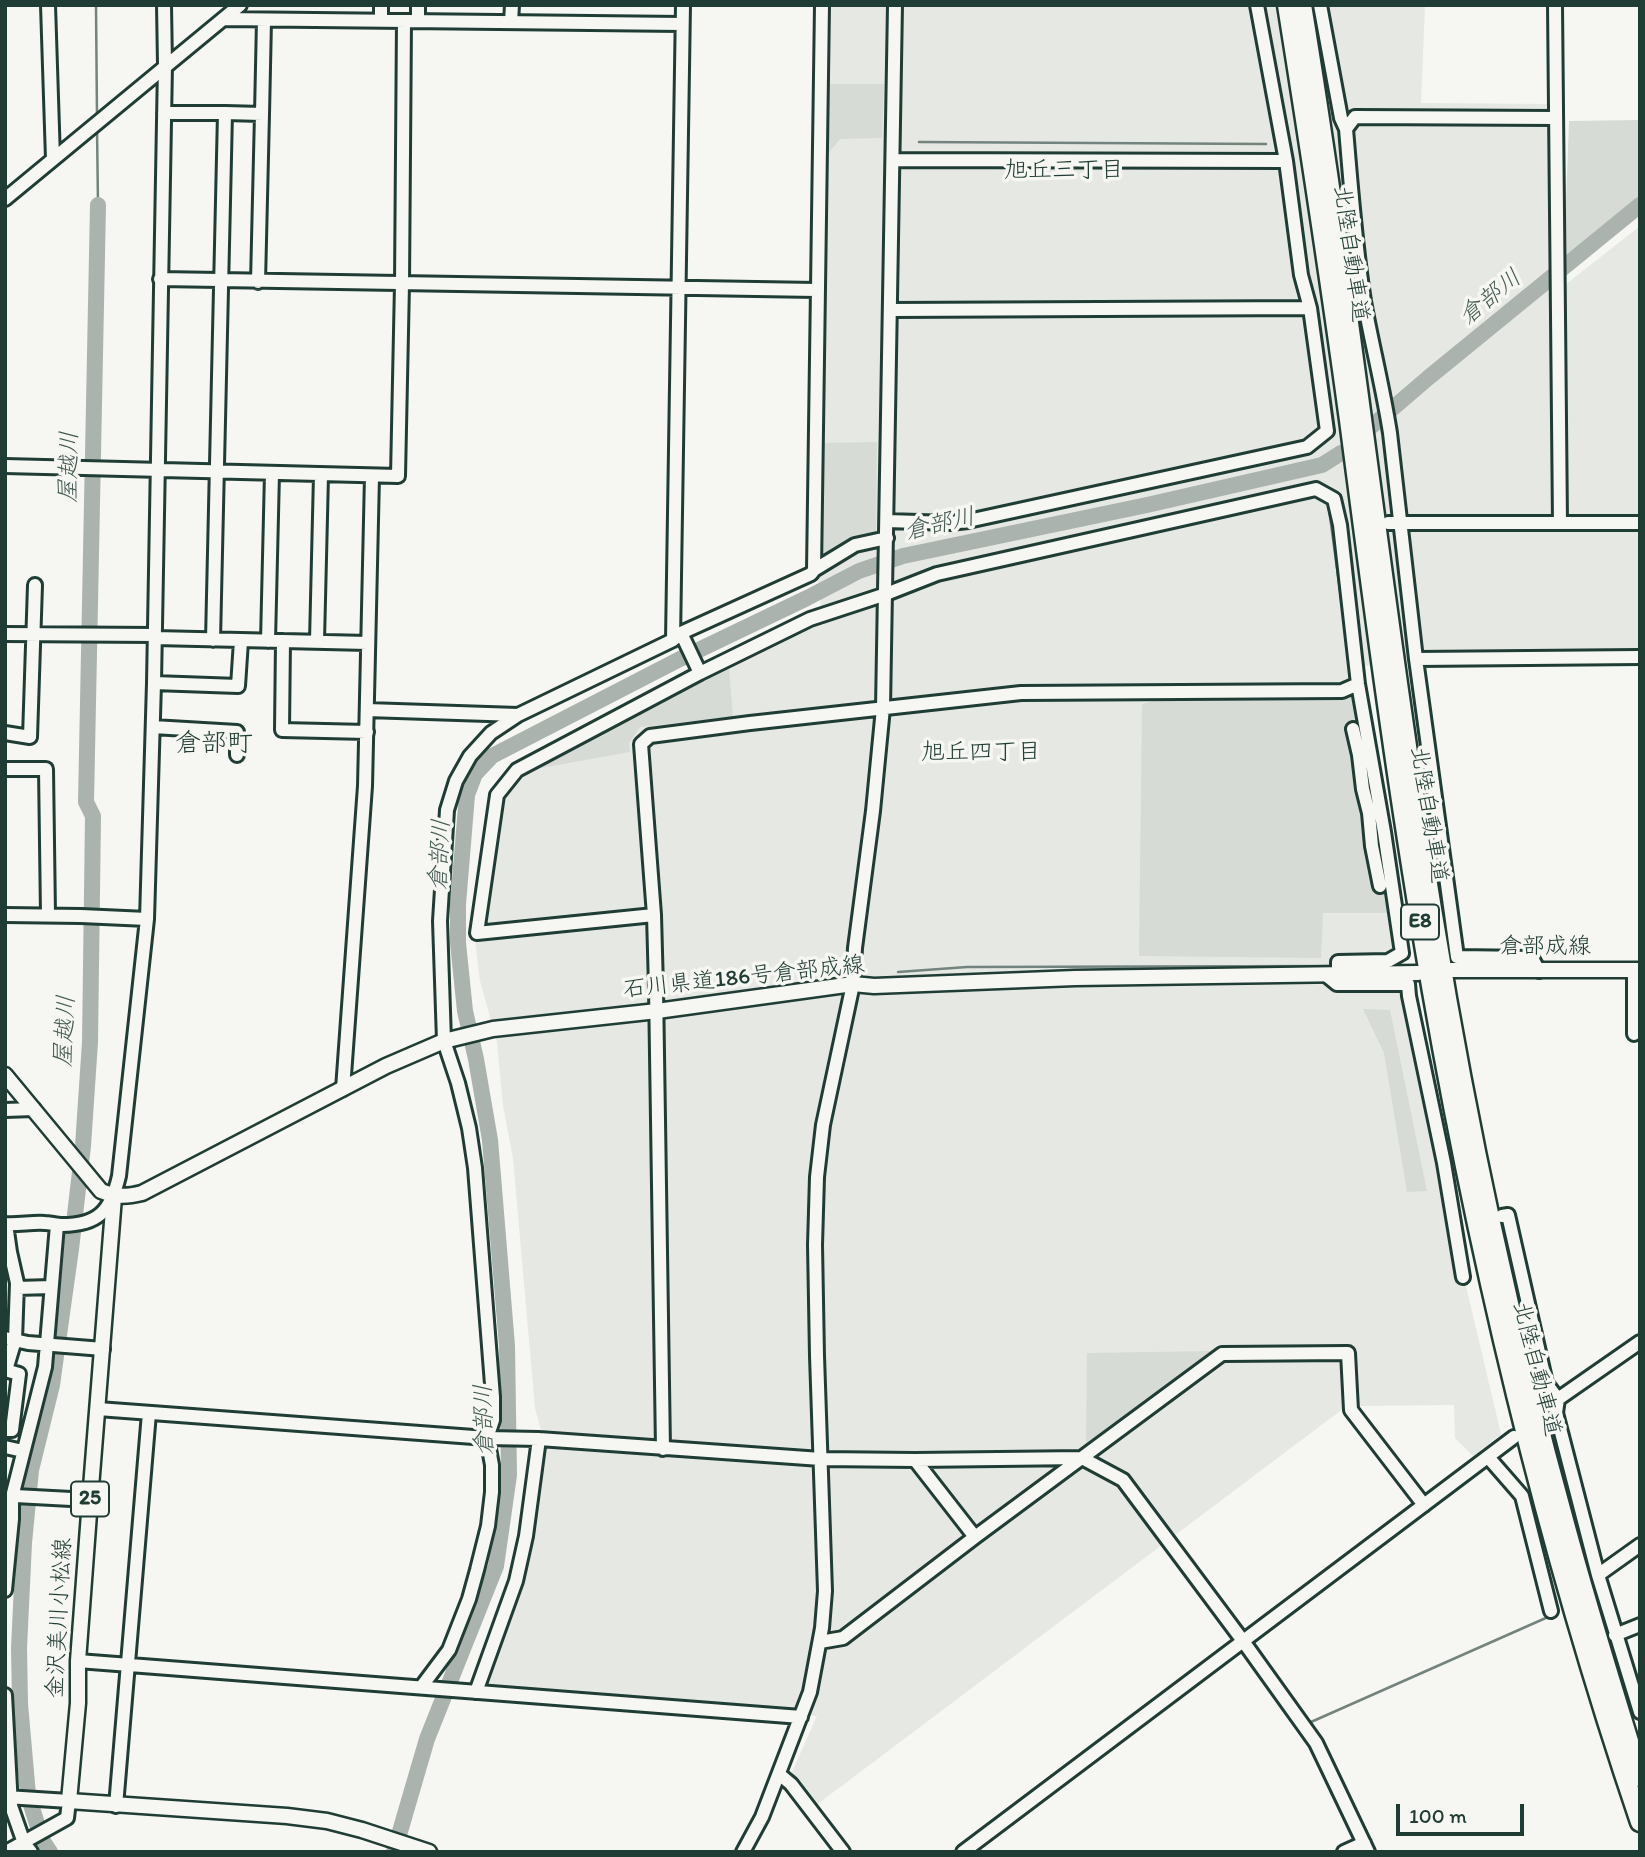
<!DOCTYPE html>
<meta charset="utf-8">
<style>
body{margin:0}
#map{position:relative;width:1645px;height:1857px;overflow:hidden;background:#f6f6f2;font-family:Itim,sans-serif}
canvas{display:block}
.frame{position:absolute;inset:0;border:7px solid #1f3d34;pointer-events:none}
.scale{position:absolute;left:1396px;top:1804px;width:128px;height:32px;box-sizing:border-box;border:4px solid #1f3d34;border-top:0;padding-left:9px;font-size:21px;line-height:24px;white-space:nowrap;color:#1f3d34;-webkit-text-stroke:5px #f6f6f2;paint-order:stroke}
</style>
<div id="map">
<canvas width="1645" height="1857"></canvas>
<div class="frame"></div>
<div class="scale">100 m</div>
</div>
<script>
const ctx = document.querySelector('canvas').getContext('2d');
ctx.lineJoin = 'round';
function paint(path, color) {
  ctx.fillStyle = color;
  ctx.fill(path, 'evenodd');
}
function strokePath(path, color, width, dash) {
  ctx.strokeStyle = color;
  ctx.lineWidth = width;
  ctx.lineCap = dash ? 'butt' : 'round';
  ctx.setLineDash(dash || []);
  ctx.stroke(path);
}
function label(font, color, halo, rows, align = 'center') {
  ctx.font = font + ' Itim,"Klee One",sans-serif';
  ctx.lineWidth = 7;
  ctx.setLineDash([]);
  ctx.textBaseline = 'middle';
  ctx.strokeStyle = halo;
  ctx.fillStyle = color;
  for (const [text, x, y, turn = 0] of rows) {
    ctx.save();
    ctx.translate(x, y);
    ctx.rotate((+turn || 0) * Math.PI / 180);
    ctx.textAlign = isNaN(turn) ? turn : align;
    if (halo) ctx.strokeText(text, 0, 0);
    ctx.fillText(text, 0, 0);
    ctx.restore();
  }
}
paint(new Path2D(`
 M 827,5 L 1425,5 L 1421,103 L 1552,104 L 1553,248 L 1551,296 L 1640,226 L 1640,655 L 1421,655 L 1352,669 L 1396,947 L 1465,1282 L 1501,1434 L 1473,1456 L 1455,1438 L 1454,1405 L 1356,1406 L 1344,1408 L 815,1806 L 792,1772 L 817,1716 L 483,1689 L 534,1523 L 541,1430 L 535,1408 L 513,1158 L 503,1106 L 497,1042 L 480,981 L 473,923 L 486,806 L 495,786 L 503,775 L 521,759 L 709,663 L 821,609 L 816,556 Z`), '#e6e8e4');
paint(new Path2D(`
 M 828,84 L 884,84 L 882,138 L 840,139 L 827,155 Z
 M 1640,120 L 1640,196 L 1564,259 L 1569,121 Z
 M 877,442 L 876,535 L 823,558 L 820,556 L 823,443 Z
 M 729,669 L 733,717 L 640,727 L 629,743 L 630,752 L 524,771 Z
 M 1358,696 L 1391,913 L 1323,913 L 1321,958 L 1139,956 L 1142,704 L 1155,701 L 1338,699 Z
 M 1363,1009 L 1390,1010 L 1427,1191 L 1407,1192 L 1384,1053 Z
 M 1211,1351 L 1086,1445 L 1087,1353 Z`), '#d6dbd6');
strokePath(new Path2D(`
 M 96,5 L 97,117
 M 97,128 L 98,205
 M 919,142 L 1266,144
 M 1329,509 L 1350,665
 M 898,972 L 967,967 L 1330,966
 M 1311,1722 L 1548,1617`), '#72847d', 2.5);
strokePath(new Path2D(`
 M 1372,426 L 1428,378 L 1640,205
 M 50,1852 L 42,1840 L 28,1795 L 20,1704 L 19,1648 L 24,1543 L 31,1470 L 52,1385 L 71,1249 L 83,1146 L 90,1042 L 93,816 L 86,802 L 98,205
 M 394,1852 L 427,1739 L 496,1566 L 509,1475 L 507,1346 L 490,1140 L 476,1059 L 465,1011 L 458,943 L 458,904 L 467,795 L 475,774 L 492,756 L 680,659 L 807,598 L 859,571 L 903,556 L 1147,505 L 1322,465 L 1341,453`), '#aab3ae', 16);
strokePath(new Path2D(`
 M 1531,1424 L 1549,1411`), '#cbd1cc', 12, [12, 6]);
const minor = new Path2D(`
 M 48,5 L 53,159
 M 418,5 L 418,20
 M 1320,5 L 1341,118 L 1346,129 C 1351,187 1355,244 1364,301 C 1372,345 1383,388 1390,433 L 1416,659 L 1457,957 L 1532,958 L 1539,971
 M 1555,5 L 1560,523
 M 223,19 L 682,24
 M 381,20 L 381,5
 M 511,22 L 512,5
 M 164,113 L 225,113
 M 1346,129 L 1355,117 L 1555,118
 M 893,160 L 1286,161
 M 5,199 L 240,5
 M 160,279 L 816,290
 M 258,282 L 262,114
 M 891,310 L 1310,308
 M 5,466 L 398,476 L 402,284 L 404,21
 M 887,521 L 950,523 L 968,521 L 1307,447 L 1327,431 L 1310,308 L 1301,275 L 1286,161 L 1257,5
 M 1388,523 L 1640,523
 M 814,570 L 822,5
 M 681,633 L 700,673 L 810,619 L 886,594 L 937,574 L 1316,489 L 1334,499 L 1340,525 L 1358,684 L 1384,832 L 1402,953 L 1388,961 L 1338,962 L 1338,975
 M 5,634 L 155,635
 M 155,638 L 368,643
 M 213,640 L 225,113 L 262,114 L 264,20
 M 673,640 L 683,5
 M 268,641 L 272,473
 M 283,641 L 282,730 L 367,732
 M 317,641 L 321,475
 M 1416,659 L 1640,657
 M 154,683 L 238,686 L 241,641
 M 367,710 L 518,715 L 673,640 L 681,633 L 811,574 L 814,570 L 855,545 L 887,538
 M 153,727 L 237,732 L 237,755
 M 1353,729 L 1359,755 L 1363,789 L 1369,813 L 1372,846 L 1380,886
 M 5,733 L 30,737 L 35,585
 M 5,769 L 46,769 L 48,915
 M 5,915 L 81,916 L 147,919
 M 654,915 L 477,933 L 497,795 L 517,770 L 700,673
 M 1634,970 L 1634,1034
 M 1326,975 L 1337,984 L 1408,984 L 1409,996 L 1444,1163 L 1463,1277
 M 343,1089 L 365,786 L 372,476
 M 5,1110 L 34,1109
 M 1502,1216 L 1508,1215 L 1546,1383 L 1558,1399 L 1556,1413 L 1598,1575 L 1640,1712
 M 5,1224 C 19,1225 32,1222 45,1223 C 50,1223 56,1225 62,1225 C 98,1225 111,1211 119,1176 L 147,919 L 154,683 L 165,65 L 164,5
 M 17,1288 L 51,1287
 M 5,1338 L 28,1343 L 103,1349
 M 5,1370 L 19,1374 L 12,1430 L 5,1430
 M 6,1370 L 15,1340 L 17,1283 L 10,1252 L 6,1224
 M 1553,1406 L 1558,1399 L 1640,1342
 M 98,1409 L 487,1438 L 539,1439 L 821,1459 L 915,1460 L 975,1537
 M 5,1447 L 23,1451
 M 663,1449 L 656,988 L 654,915 L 641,744 L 650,736 L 750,723 L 1021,693 L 1342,691 L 1358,684
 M 1488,1457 L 1522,1496 L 1551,1611
 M 915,1460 L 1082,1458 L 1123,1480 L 1243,1641 L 1316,1743 L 1368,1852
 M 6,1499 L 15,1496 L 90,1500
 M 1598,1575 L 1640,1545
 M 5,1590 L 12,1519 L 12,1497 L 45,1367 L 57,1225
 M 1615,1635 L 1640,1625
 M 820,1642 L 843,1638 L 975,1537 L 1222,1354 L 1348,1353 L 1351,1410 L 1424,1505
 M 78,1661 L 801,1717
 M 422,1686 L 449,1650 L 469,1599 L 477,1570 L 488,1526 L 492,1492 L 492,1465 L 487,1438 L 493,1420 L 493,1397 L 475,1168 L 469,1128 L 458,1083 L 444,1041 L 440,921 L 447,810 L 456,781 L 470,756 L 491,733 L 518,715
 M 476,1692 L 516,1581 L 526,1536 L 539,1439
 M 5,1695 L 11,1806 L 24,1843 L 31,1852
 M 779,1774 L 791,1784 L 843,1852
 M 116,1806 L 149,1413
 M 6,1852 L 67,1818 L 69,1801 L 6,1797
 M 743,1852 L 762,1817 L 810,1692 L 822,1628 L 825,1591 L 817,1356 L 815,1245 L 817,1177 L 823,1125 L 853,984 L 855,948 L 873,811 L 883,708 L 895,5
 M 963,1852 L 1514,1437
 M 1344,1852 L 1364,1843`);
const major = new Path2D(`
 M 1451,970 L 1640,970
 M 5,1075 L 101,1191 C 116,1197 126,1197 142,1193 L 386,1066 L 444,1041 L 493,1029 L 657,1011 L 853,984 L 874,986 L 1075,978 L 1418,973
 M 114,1197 L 90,1500 L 78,1661 L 78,1703 L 69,1801 L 287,1816 L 327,1821 L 362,1830 L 429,1852`);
const highway = new Path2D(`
 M 1287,5 C 1309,143 1330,281 1349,420 C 1371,589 1393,759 1421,927 C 1471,1230 1541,1531 1640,1822
 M 1302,5 C 1352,310 1384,617 1434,921 C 1467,1124 1510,1326 1565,1524 C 1588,1609 1614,1693 1640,1777`);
strokePath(minor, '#1f3d34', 18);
strokePath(major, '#1f3d34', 19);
strokePath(highway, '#1f3d34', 23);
strokePath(minor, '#f6f6f2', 12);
strokePath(major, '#f6f6f2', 14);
strokePath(highway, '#f6f6f2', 18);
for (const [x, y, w] of [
 [1420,922,38],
 [90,1499,38]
]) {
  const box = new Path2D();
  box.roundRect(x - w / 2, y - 17.5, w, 35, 5);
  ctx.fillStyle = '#f6f6f2';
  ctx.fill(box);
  strokePath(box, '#1f3d34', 2);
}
label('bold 21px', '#1f3d34', null, [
 ["E8",1420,922],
 ["25",90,1499]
]);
label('23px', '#1f3d34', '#f6f6f2', [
 ["北陸自動車道",1350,254,82],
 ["北陸自動車道",1428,815,81],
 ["倉部成線",1545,947],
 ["石川県道186号倉部成線",744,978,-6],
 ["北陸自動車道",1536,1369,76],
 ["金沢美川小松線",60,1618,-87]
]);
label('24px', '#1f3d34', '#f6f6f2', [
 ["旭丘三丁目",1064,171],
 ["旭丘四丁目",981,753]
]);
label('italic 24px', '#425a52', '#f6f6f2', [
 ["倉部川",1491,298,-39],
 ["屋越川",70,467,-89],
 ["倉部川",940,525,-13],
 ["倉部川",441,855,-87],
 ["屋越川",66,1031,-87],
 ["倉部川",485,1420,-91]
]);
label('26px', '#1f3d34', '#f6f6f2', [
 ["倉部町",214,744]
]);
</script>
